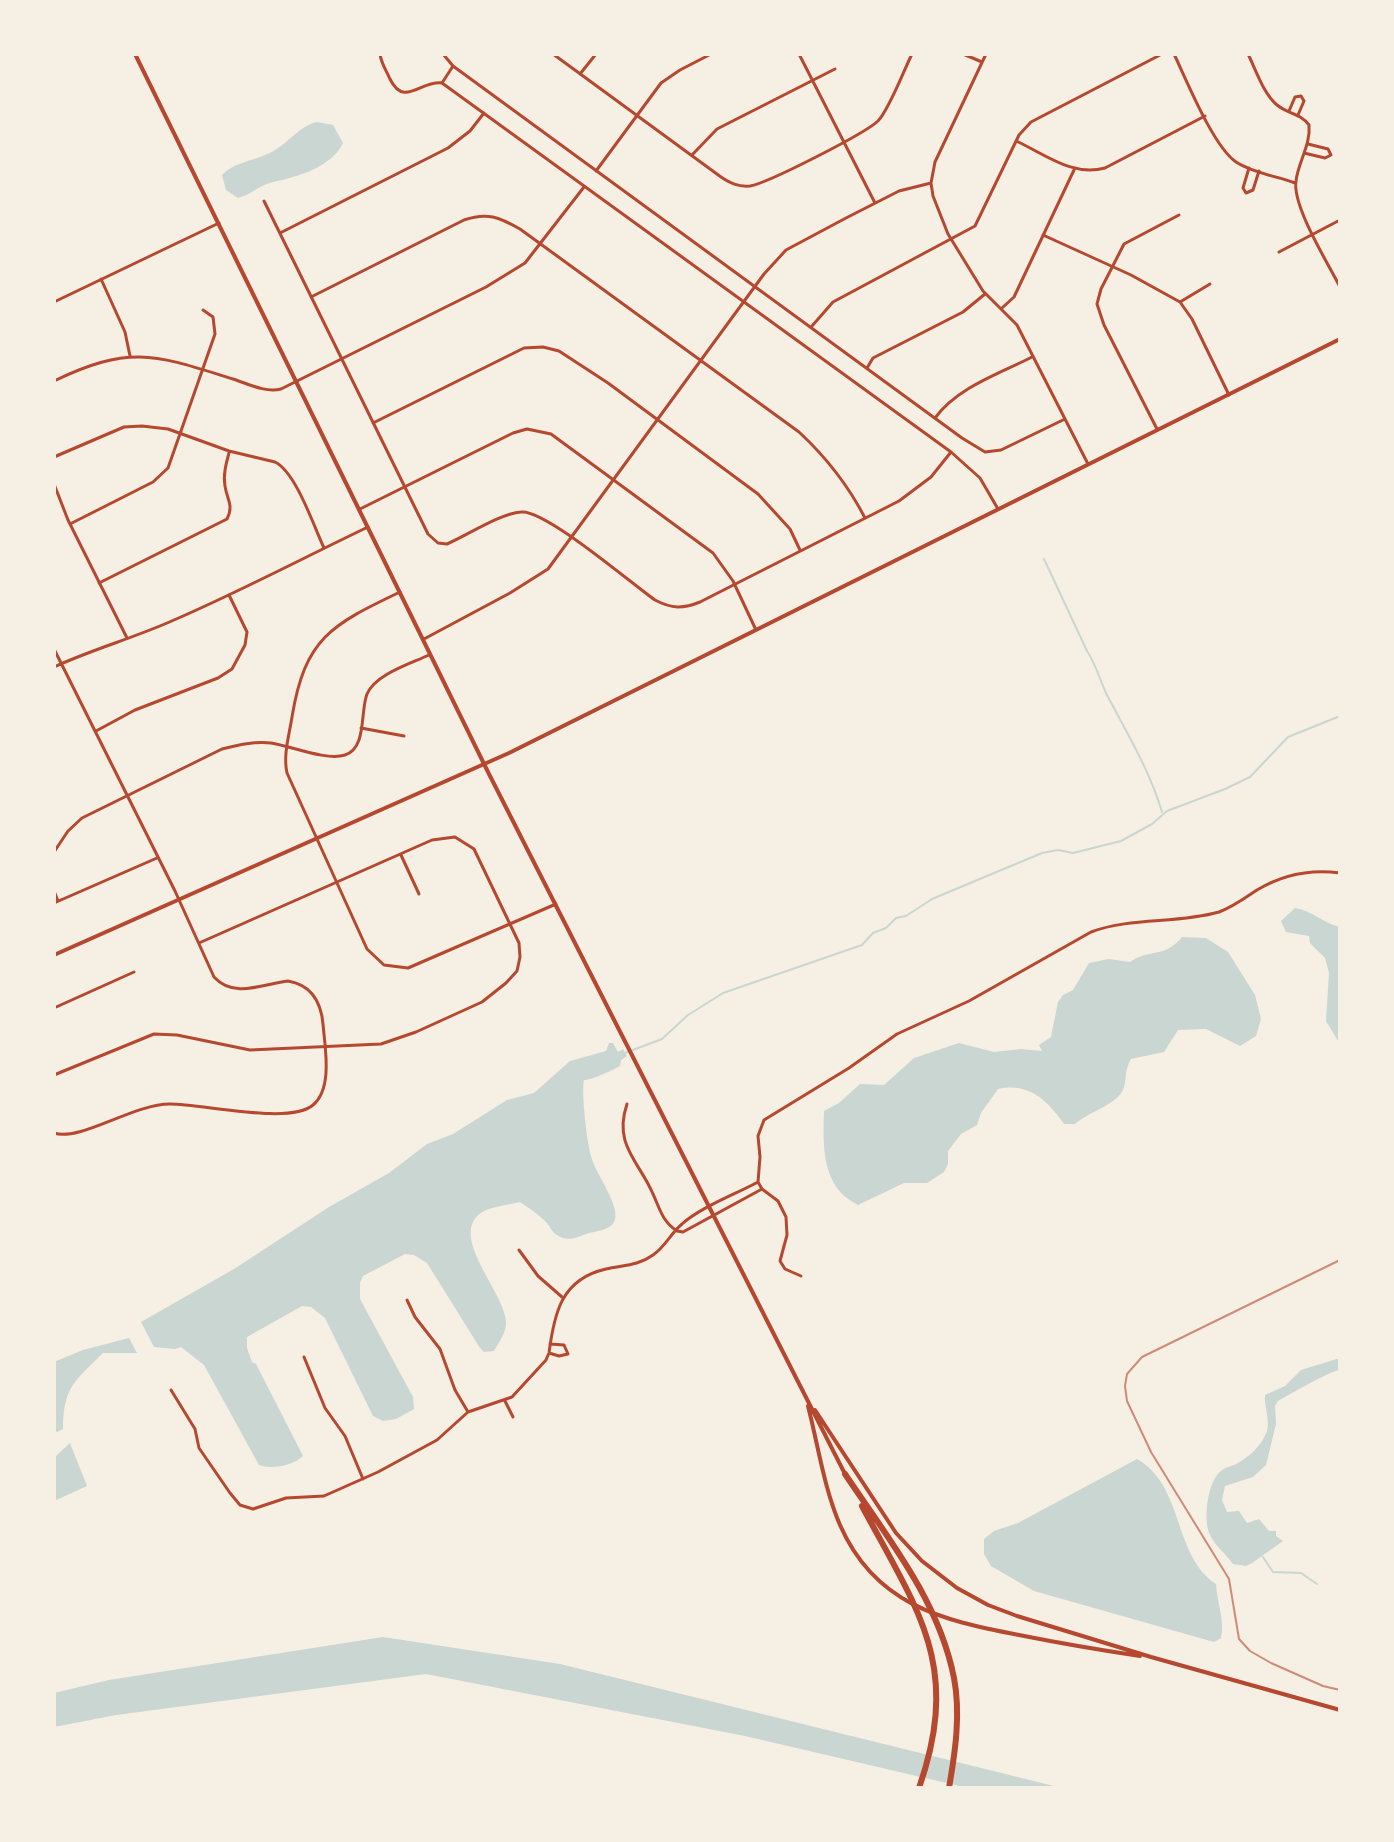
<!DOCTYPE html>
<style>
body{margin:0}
#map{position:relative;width:1394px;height:1842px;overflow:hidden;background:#f6efe4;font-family:"Titillium Web",sans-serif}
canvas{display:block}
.frame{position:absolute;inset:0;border:56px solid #f6efe4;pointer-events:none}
</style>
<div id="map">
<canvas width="1394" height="1842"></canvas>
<div class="frame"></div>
</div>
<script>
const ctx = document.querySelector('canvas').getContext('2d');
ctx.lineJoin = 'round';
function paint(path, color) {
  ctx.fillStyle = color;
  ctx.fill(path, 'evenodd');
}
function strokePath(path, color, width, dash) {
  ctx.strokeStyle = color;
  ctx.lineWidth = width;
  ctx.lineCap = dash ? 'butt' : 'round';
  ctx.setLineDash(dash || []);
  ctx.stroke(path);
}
paint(new Path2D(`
 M 317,122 L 333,125 L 343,143 C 331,168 296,177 273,182 C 260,185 250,195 238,198 L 226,190 L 222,175 C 237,160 258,161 275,150 C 290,141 300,126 317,122 Z
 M 1295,908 C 1313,911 1323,923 1340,927 L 1340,1044 L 1326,1021 L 1329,973 L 1325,958 L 1310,943 L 1309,936 L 1286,932 L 1281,921 Z
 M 1182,937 L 1206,938 L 1228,952 L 1255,995 L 1261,1019 L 1256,1036 L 1240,1046 L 1206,1029 L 1178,1030 L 1164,1052 L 1131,1059 C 1124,1071 1127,1080 1123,1090 C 1116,1105 1088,1112 1075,1124 L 1064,1124 C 1048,1101 1029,1082 998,1089 L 981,1113 L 977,1125 L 961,1134 L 948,1151 L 948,1164 L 944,1172 L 927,1183 L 904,1183 L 858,1205 C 821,1187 823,1146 824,1111 L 839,1103 L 860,1084 L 884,1085 L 914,1058 L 959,1043 L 994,1052 L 1021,1049 L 1042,1051 L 1039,1045 L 1051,1037 L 1058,1002 L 1063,995 L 1073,990 L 1089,963 L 1109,959 L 1130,962 C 1150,948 1164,959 1182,937 Z
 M 609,1043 L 613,1043 L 618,1052 L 623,1049 L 627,1056 L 621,1060 L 620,1066 C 613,1070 592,1080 584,1080 C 581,1091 587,1146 592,1159 C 596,1174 622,1208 614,1222 C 609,1231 594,1231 586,1234 C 576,1238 567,1242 557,1235 C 551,1232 550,1225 545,1221 C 538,1214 529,1208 520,1202 C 509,1205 494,1206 484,1211 C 444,1233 507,1294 506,1323 C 506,1333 499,1342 494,1351 L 484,1352 L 480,1348 L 427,1263 L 414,1255 L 405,1254 L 363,1276 L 360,1283 L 360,1299 L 413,1397 L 414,1409 L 396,1419 L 383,1421 L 373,1416 L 325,1318 L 311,1307 L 302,1306 L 247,1337 L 247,1348 L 252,1362 L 256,1364 L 303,1456 C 294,1465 272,1470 259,1465 L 204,1365 L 181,1347 L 175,1349 L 154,1347 L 141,1322 L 234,1269 L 329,1207 L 389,1173 L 427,1144 L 453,1134 L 507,1100 L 534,1093 L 570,1061 L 606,1051 Z
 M 129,1338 L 137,1353 L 103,1353 C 75,1381 63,1387 63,1429 L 57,1432 L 54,1429 L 54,1362 L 83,1350 Z
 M 1340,1358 L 1340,1370 C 1332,1370 1288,1395 1278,1401 L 1275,1406 L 1276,1424 L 1266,1465 L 1253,1477 L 1225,1486 L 1222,1500 L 1227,1512 L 1239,1511 L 1247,1523 L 1259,1519 L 1269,1531 L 1276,1531 L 1276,1536 L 1283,1541 L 1252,1563 L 1246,1566 L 1233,1564 C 1226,1554 1216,1547 1210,1535 C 1203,1520 1207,1482 1221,1471 C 1225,1467 1233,1466 1238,1463 C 1250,1456 1262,1445 1267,1431 C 1270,1419 1264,1406 1265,1395 L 1285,1386 L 1301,1370 Z
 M 70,1443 L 87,1486 L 54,1501 L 56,1456 Z
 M 1137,1459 C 1184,1485 1173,1556 1216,1584 C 1217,1603 1225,1620 1221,1638 L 1214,1642 L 1034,1591 L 991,1566 L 984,1554 L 984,1539 L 994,1531 L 1018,1523 Z
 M 383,1637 L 560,1664 L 1062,1788 L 968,1788 L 745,1736 L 426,1674 L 116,1715 L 54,1727 L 54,1693 L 109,1680 Z`), '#c9d6d2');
strokePath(new Path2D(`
 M 1044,559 L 1087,651 C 1096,664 1100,681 1107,695 C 1127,733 1150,771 1162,812
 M 625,1053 L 662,1039 L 688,1015 L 723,993 L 862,945 L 873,933 L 886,928 L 896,918 L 906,916 L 932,899 L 1042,853 L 1058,850 L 1073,853 L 1121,841 L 1152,824 L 1167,811 L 1225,789 L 1250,777 L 1288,737 L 1340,716
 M 1263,1557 L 1273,1572 L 1301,1573 L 1317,1584`), '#c9d6d2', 2);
strokePath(new Path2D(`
 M 380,54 C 381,63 386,70 390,79 C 404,108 421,80 442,83
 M 443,54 L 453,66 L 962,438 L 985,452 L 1001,450 L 1065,419
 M 553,54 L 721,177 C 730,183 738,187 750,186 C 768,183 864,134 878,121 C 889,110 904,70 912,54
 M 799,54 L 875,203
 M 963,54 L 982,62
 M 986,54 L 935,162 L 931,183 L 933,196 L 948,234 L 983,291 L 1017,325 L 1088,464
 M 1174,54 C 1187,81 1213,146 1236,162 C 1253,173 1276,176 1295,183
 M 1248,54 C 1256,70 1263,93 1277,105 C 1288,114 1300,113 1309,125 C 1311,145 1298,162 1296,181 C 1292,206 1328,263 1340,287
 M 580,74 L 596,54
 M 442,83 L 951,452 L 980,478 L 998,509
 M 442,83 L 453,66
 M 1289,111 L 1295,97 L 1301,96 L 1304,101 L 1298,115
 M 1016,141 C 1045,154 1072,177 1105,168 L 1205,116
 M 1304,153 L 1325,158 L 1331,155 L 1328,149 L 1308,144
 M 692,155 L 717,129 L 835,69
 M 1249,168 L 1243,188 L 1246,193 L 1253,190 L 1259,171
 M 596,171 L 661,83 L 680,70 L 711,54
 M 264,201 L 428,534 L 438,543 L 447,544 C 468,535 499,514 521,512 C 545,509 632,584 655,600 C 672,609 683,609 700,602 L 899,501 L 931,477 L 951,452
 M 280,233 L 448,148 L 470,131 L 484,113
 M 1043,235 L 1131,275 L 1180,302 L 1192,319 L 1229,395
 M 1279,252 L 1340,220
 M 101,279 L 125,332 L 130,356
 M 311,297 L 464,220 C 487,212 499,217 520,229 L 799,432 C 827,458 848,485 865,518
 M 54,302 L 219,223
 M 1180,302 L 1210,284
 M 1002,308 L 1014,297 L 1074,170
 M 812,326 L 833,302 L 975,226 L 1019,135 L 1031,122 L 1162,54
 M 867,368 L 873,358 L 963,312 L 985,294
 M 54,381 C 131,344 156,355 233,379 C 248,384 266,393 281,389 L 486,287 L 525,263 L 584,187
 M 935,418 C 958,387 999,374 1032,357
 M 373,423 L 524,348 L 543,347 L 559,351 L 608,383 L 758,494 L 790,529 L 800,550
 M 1157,429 L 1104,325 L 1097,304 L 1101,289 L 1124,244 L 1179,215
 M 54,457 L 124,427 L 142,426 L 168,429 L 229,451 L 275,462 C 296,472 314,527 324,548
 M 54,484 L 68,520 L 127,638
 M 360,509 L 513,433 L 527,429 L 551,434 L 713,553 L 733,581 L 756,630
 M 70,524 L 153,482 L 168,468 L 215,334 L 213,317 L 203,310
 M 99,583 L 227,519 C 234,505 227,500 225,486 C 223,475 226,464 229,453
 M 400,592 C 331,625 305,638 292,717 C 289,736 283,755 287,773 L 367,949 L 384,965 L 408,968 L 556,904
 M 424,639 L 510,593 L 548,569 L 764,274 L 786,250 L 846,218 L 899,191 L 931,183
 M 54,649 L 175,891 L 214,977 C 234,999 263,984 288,981 C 312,985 321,1002 323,1024 C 325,1048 333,1088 313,1105 C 290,1125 203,1104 170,1104 C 133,1104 80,1142 54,1133
 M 54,667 C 93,649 134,638 174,620 C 239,592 303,558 368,527
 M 361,728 L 404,736
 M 96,731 L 135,710 L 218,678 L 232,669 L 245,645 L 247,632 L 229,595
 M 54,852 L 68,831 L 82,818 L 222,749 C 238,745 255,741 271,743 C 291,746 326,761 345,755 C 367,748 360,712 367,694 C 376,674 410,664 429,655
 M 401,855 L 419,894
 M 54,891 L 58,901
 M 54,903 L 157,858
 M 54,1008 L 134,972
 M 54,1075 L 154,1034 L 177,1035 L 250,1050 L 381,1044 L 416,1032 L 482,1002 L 506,983 L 517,971 L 520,957 L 519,943 L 474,849 L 455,837 L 432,840 L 199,943
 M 627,1104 C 613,1145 639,1161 653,1194 C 660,1209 662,1221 677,1231
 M 677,1231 L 683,1232 L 762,1189
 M 519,1250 L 538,1276 L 562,1297
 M 801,1276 L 785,1269 L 780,1261 L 787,1235 L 786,1217 L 778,1201 L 762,1189 L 758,1182 L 760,1157 L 758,1136 L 764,1120 L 849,1068 L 897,1034 L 969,1001 L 1091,932 C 1131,917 1177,924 1219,912 C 1233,907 1245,898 1257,890 C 1282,875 1311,869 1340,873
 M 407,1300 L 415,1317 L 440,1349 L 455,1390 L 468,1412
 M 549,1353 L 559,1356 L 568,1354 L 564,1345 L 550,1344
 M 304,1357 L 325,1408 L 345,1436 L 363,1479
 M 171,1390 L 195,1429 L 199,1448 L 230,1493 L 240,1505 L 253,1509 L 286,1498 L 324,1496 L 378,1472 L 437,1440 L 468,1412 L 512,1397 L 546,1360 L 549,1353 C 554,1314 561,1279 606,1269 C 623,1265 638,1266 653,1255 C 665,1247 671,1233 682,1224 C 701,1207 736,1194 758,1182
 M 505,1401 L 513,1417
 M 358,1788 L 450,1788`), '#b5482f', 3);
strokePath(new Path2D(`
 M 135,54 L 489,774 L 845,1474
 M 808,1406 C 818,1445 824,1488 840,1525 C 875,1605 941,1620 1019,1635 C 1059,1643 1100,1650 1140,1656
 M 815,1410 L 896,1533 L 922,1561 L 957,1588 L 988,1605 L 1017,1616 L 1151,1657 L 1340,1710`), '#b5482f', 4);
strokePath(new Path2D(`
 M 54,955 L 509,753 L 1340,339`), '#b5482f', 4);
strokePath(new Path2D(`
 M 845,1474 C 888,1538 939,1601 954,1678 C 961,1714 955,1753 949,1788
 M 862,1506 C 918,1611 962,1665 919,1788`), '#b5482f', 6);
strokePath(new Path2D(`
 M 1340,1260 L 1142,1357 L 1127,1374 L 1125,1386 L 1127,1401 L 1151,1452 L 1229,1579 L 1239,1639 L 1250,1651 L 1271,1663 L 1323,1686 L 1340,1690`), '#cf8b77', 2);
</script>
